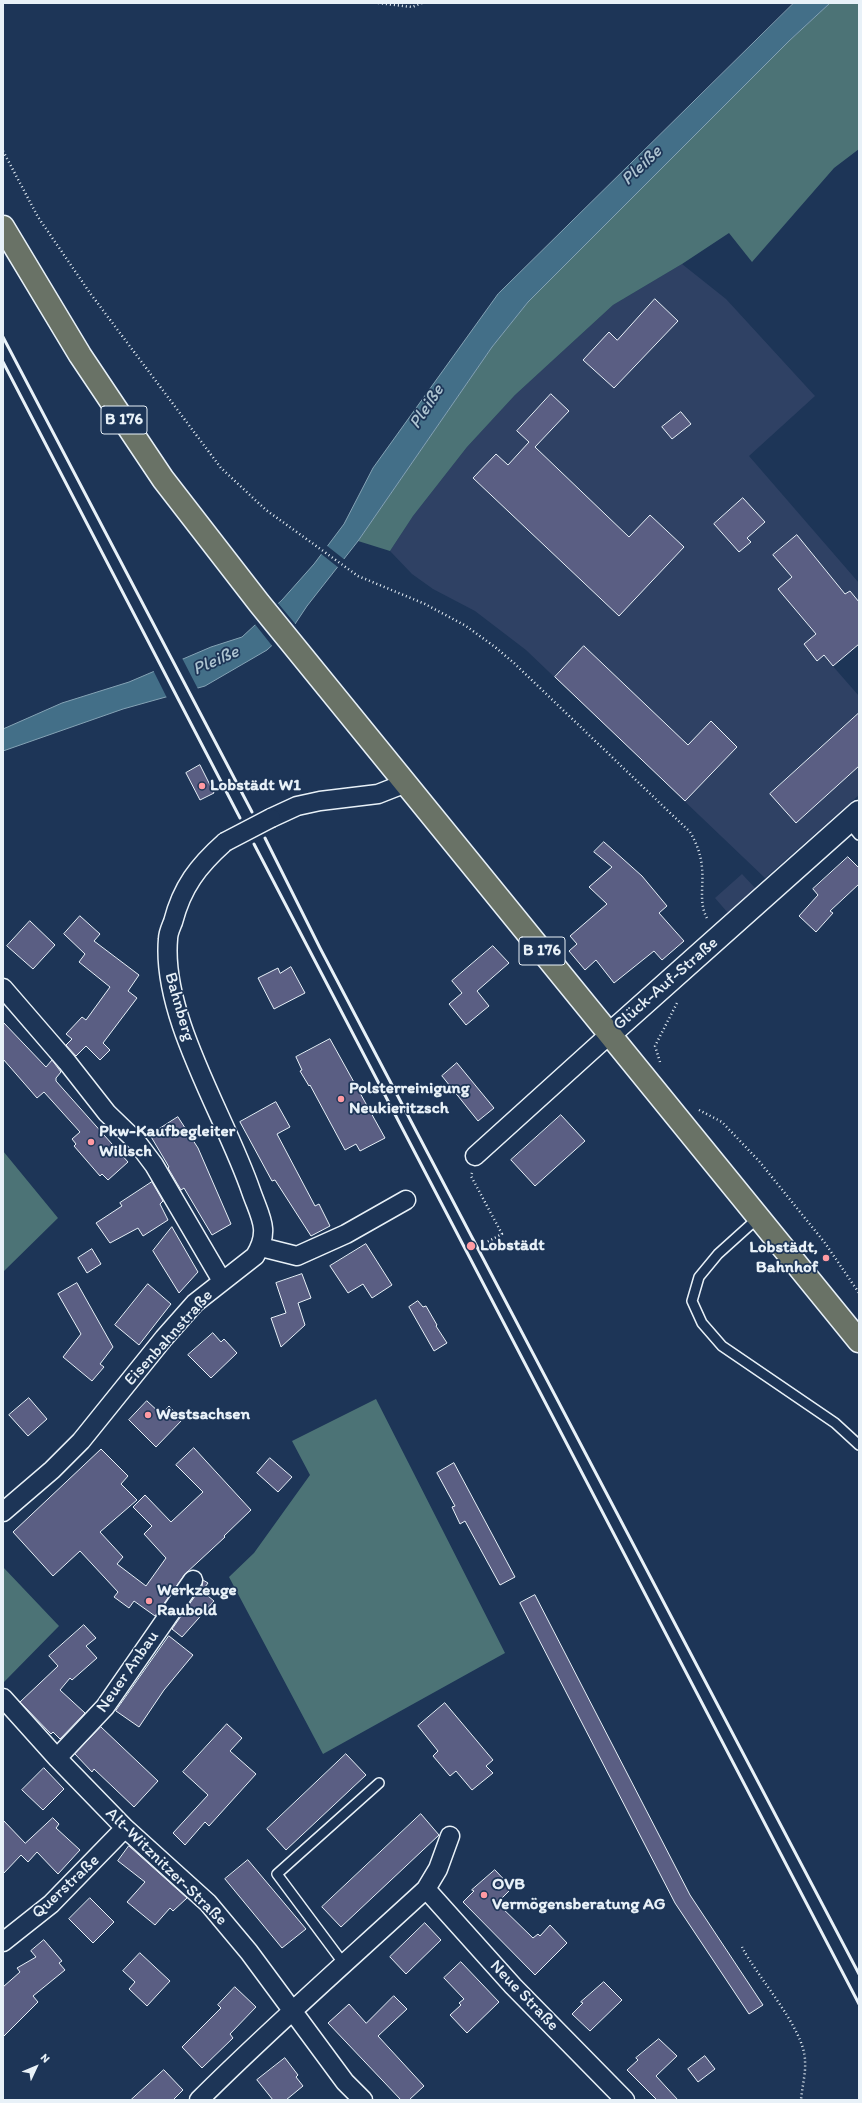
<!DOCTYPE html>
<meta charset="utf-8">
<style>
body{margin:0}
#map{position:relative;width:862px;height:2103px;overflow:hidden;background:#1d3557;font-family:Itim,sans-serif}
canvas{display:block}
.frame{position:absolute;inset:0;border:4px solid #e8f1f8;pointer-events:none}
.north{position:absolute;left:16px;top:2047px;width:40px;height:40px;-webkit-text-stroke:3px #1d3557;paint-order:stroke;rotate:46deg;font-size:11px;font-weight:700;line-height:16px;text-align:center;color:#e8f1f8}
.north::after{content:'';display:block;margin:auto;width:14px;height:18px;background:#e8f1f8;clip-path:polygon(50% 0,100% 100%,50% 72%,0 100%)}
</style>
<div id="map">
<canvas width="862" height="2103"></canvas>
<div class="frame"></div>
<div class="north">N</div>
</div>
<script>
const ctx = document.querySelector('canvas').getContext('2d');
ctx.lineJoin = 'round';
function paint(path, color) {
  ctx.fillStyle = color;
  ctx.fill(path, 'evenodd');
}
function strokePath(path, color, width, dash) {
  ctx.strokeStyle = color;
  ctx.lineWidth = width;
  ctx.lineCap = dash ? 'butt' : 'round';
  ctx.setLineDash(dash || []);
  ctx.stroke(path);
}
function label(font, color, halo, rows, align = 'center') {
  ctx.font = font + ' Itim,sans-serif';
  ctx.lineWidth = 3.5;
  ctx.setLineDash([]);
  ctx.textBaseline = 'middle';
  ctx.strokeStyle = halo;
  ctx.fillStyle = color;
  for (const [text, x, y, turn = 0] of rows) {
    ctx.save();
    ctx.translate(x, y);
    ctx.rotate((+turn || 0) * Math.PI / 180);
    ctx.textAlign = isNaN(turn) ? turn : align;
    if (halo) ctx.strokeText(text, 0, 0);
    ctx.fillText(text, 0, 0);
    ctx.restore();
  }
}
paint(new Path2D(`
 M 682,264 L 726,299 L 815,396 L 749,456 L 859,583 L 859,627 L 824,656 L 859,696 L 859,795 L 765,878 L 526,650 L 475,611 L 433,589 L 412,574 L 390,551 L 413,516 L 467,447 L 515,395 L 613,305 Z
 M 742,874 L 756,889 L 728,913 L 715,898 Z`), '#2f4164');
paint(new Path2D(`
 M 830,3 L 859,3 L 859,149 L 834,168 L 752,262 L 729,233 L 682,264 L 613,305 L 515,395 L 467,447 L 413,516 L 390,551 L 358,541 L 492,347 L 528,302 L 789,41 Z
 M 3,1151 L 58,1218 L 3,1272 Z
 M 376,1399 L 505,1653 L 323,1754 L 229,1577 L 254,1553 L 310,1475 L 292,1441 Z
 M 3,1567 L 59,1626 L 4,1682 L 3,1681 Z`), '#4c7376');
const water = new Path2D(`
 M 794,3 L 830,3 L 789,41 L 528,302 L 492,347 L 358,541 L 307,606 L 295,624 L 267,650 L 205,686 L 123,709 L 3,751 L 3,729 L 62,703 L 129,682 L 211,647 L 242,637 L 282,600 L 314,564 L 344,524 L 373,468 L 498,294 Z`);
paint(water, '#436f88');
strokePath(water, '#85a3b5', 1);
paint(new Path2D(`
 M 326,545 L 345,560 L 339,568 L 320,553 Z
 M 277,602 L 297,626 L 273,647 L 254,623 Z
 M 182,658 L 198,689 L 167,698 L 153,670 Z`), '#1d3557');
const building = new Path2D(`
 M 655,299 L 678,321 L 614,388 L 583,360 L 609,332 L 617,340 Z
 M 551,394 L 569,411 L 535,447 L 629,537 L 650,515 L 684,547 L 619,616 L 473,478 L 496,454 L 508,465 L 529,442 L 517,431 Z
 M 681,412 L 691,424 L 672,439 L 662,427 Z
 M 743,498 L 765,522 L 747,538 L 751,542 L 739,552 L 714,524 Z
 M 797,535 L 845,594 L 850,591 L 859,602 L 859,644 L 833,666 L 824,655 L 817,661 L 804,644 L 816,634 L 778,589 L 792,577 L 773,555 Z
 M 584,646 L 688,745 L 711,721 L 737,747 L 685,801 L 555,677 Z
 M 859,713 L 859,766 L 796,823 L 770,794 Z
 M 200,765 L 214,793 L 200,800 L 186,773 Z
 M 604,842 L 642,876 L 667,906 L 659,913 L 684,941 L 662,960 L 654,951 L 614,983 L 596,960 L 585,970 L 569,951 L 577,944 L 570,936 L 607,904 L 589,887 L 612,867 L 594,852 Z
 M 848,857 L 859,868 L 859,884 L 830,911 L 833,913 L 816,932 L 799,916 L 818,895 L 813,889 Z
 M 80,916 L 100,934 L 94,941 L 139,975 L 128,991 L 137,998 L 103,1043 L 110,1050 L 100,1060 L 86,1046 L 76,1056 L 66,1045 L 72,1039 L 66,1034 L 82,1017 L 86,1020 L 110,987 L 79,962 L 85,954 L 64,934 Z
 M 30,921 L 55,945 L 33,969 L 7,946 Z
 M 493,946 L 509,963 L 477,991 L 489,1006 L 466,1025 L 449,1004 L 462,993 L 452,981 Z
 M 291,967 L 305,993 L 274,1009 L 258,978 L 278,968 L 280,973 Z
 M 3,1022 L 46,1067 L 52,1060 L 61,1072 L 56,1078 L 56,1081 L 128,1162 L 108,1180 L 102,1174 L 100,1176 L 74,1146 L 76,1144 L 72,1139 L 80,1132 L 44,1092 L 37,1098 L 3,1059 Z
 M 330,1039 L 385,1138 L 360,1151 L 356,1144 L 345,1150 L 310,1085 L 309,1086 L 300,1071 L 302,1070 L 296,1057 Z
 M 457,1063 L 494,1108 L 478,1121 L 442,1076 Z
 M 276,1102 L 290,1127 L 277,1134 L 315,1206 L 319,1204 L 330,1226 L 311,1236 L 275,1180 L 272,1181 L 240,1122 Z
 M 561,1115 L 585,1141 L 535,1186 L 511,1160 Z
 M 178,1117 L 198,1148 L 231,1224 L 212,1235 L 184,1188 L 181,1190 L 168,1168 L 169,1167 L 150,1135 Z
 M 152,1182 L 163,1201 L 160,1204 L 168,1220 L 143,1236 L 138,1228 L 110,1243 L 96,1223 L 122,1206 L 120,1203 Z
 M 172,1227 L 198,1272 L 179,1293 L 153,1251 Z
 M 366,1244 L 392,1285 L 372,1298 L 363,1284 L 348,1293 L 330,1266 Z
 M 92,1249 L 101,1264 L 87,1273 L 78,1258 Z
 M 302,1274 L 311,1298 L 298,1303 L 305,1325 L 281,1347 L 271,1318 L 286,1313 L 276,1283 Z
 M 77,1283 L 113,1347 L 100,1364 L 104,1367 L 92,1381 L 63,1357 L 81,1334 L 58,1294 Z
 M 148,1284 L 171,1304 L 139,1345 L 115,1325 Z
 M 418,1301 L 423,1307 L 426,1306 L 437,1325 L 436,1326 L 447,1343 L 434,1351 L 409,1307 Z
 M 213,1333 L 221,1342 L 224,1339 L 237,1353 L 211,1378 L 188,1355 Z
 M 29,1398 L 47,1419 L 28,1436 L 9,1415 Z
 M 147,1401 L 161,1414 L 169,1406 L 182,1420 L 156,1447 L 129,1420 Z
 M 194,1448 L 251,1510 L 224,1536 L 225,1537 L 185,1574 L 155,1616 L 134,1601 L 129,1608 L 114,1597 L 118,1592 L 80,1551 L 53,1576 L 13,1532 L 101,1449 L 128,1476 L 121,1484 L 137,1500 L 100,1532 L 123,1557 L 117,1564 L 146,1586 L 166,1558 L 144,1534 L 152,1526 L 133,1507 L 145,1495 L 171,1522 L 203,1492 L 176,1465 Z
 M 270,1458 L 292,1477 L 278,1492 L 257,1473 Z
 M 454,1463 L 515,1577 L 500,1585 L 465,1521 L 460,1524 L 452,1507 L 455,1506 L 437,1473 Z
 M 203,1580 L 208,1583 L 202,1591 L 214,1601 L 182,1637 L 172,1629 L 202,1586 Z
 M 535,1595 L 690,1895 L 763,2005 L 749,2014 L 675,1903 L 520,1603 Z
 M 84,1625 L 96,1638 L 86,1646 L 97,1658 L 72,1680 L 70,1678 L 60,1690 L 85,1713 L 60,1739 L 53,1732 L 51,1734 L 20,1702 L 58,1666 L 49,1656 Z
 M 169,1636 L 193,1655 L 164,1690 L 139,1727 L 116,1711 Z
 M 445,1703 L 493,1760 L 486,1766 L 493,1773 L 472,1790 L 456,1771 L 450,1776 L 433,1756 L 438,1751 L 418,1726 Z
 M 227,1724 L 242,1738 L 230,1751 L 256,1774 L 209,1826 L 205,1822 L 185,1845 L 173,1833 L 208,1795 L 183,1772 Z
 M 101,1727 L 158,1781 L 134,1807 L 94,1769 L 92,1772 L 75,1754 Z
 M 346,1754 L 366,1775 L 286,1850 L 267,1829 Z
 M 44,1768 L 64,1789 L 43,1810 L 22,1790 Z
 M 421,1814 L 439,1835 L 341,1927 L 322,1907 Z
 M 53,1818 L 59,1824 L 56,1828 L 80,1850 L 58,1874 L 37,1852 L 28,1862 L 21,1855 L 3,1874 L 3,1820 L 25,1843 Z
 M 129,1846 L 187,1898 L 173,1911 L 170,1908 L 155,1925 L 127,1902 L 145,1882 L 118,1861 Z
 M 248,1860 L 306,1929 L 282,1948 L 225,1879 Z
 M 495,1870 L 512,1888 L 497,1903 L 533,1938 L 538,1934 L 540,1936 L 550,1925 L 567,1943 L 535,1975 L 463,1902 L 474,1891 L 472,1890 Z
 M 90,1898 L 114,1922 L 93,1943 L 69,1919 Z
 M 425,1923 L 441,1940 L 406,1974 L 390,1957 Z
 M 44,1940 L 62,1961 L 59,1963 L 65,1970 L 33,1996 L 38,2002 L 3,2037 L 3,1987 L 20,1972 L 17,1968 L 36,1957 L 31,1951 Z
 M 140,1953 L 170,1981 L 147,2006 L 129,1989 L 135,1982 L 123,1971 Z
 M 461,1962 L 499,2002 L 467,2033 L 450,2015 L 461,2005 L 459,2003 L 464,1999 L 444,1978 Z
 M 604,1982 L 622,2000 L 590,2031 L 572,2014 L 583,2003 L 581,2002 Z
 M 235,1987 L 256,2007 L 230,2034 L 233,2038 L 202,2068 L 182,2047 L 221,2008 L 218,2005 Z
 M 394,1996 L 407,2009 L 378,2036 L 424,2086 L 409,2100 L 401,2100 L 328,2023 L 349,2004 L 366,2023 Z
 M 659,2039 L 677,2056 L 656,2076 L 678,2100 L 657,2100 L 627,2070 L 638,2060 L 636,2058 Z
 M 705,2056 L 715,2069 L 698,2082 L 688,2069 Z
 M 285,2058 L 298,2075 L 296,2077 L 303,2086 L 286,2100 L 273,2100 L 257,2080 Z
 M 164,2070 L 183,2090 L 173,2100 L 131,2100 Z`);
paint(building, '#5a5e83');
strokePath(building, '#e8f1f8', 1);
const lane = new Path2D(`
 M 848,822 L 859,835
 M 759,1217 L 718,1254 L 699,1277 L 692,1301 L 702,1323 L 722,1346 L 835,1423 L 859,1445
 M 344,1964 L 277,1874 L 379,1783`);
const street = new Path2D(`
 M 271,818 L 297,806 L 320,801 L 378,794 L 406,783
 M 3,988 L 67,1062 L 107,1113 L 136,1141 L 154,1165 L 222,1281
 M 475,1156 L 610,1034
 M 261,1247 L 297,1256 L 346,1234 L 406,1200
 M 3,1512 L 52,1470 L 81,1441 L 164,1338 L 195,1303 L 255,1256 C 271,1230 260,1217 251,1191 C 226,1117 161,1017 168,939 C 168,933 171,927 173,922 C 182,887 198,866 225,842
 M 3,1698 L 57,1758 L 125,1828 L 208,1903 L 249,1952 L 345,2082 L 363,2100
 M 57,1758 L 105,1707 L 193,1580
 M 426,1889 L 438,1869 L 450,1836
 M 3,1942 L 51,1904 L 125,1828
 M 199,2100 C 272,2027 350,1959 426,1889 L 513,1986 L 625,2100`);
const secondary = new Path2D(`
 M 610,1034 L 859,812`);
const primary = new Path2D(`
 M 3,227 L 80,355 L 163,479 L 259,603 L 859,1341`);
strokePath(lane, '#e8f1f8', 12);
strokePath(street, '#e8f1f8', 21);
strokePath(secondary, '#e8f1f8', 25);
strokePath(primary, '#e8f1f8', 25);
strokePath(new Path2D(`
 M 378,3 L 412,7 L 422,3
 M 3,151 L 38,217 L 90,293 L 221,468 L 266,510 L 358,576 L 425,604 L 466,626 L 495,647 L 514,663 L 690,832 C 697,844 701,855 702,868 C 704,885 698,904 708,920
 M 660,1062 L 655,1046 L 677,1003
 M 699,1110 L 722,1122 L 759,1161 L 825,1243 L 859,1293
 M 472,1173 L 471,1176 L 502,1234 L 487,1242
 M 742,1947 C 757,1977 805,2029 805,2061 C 806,2073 802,2087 801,2100`), '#e8f1f8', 2.5, [1, 3]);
strokePath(lane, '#1d3557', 9);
strokePath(street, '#1d3557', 18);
strokePath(secondary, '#1d3557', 22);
strokePath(primary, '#697266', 22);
strokePath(new Path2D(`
 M 3,337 L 252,812
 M 3,362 L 240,818
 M 265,838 L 320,948 L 859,1974
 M 254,844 L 859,2004`), '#e8f1f8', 3);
const streetBridge = new Path2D(`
 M 225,842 L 271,818`);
strokePath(streetBridge, '#e8f1f8', 21, []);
strokePath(streetBridge, '#1d3557', 18);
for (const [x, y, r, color] of [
 [202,786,4,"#ff9aa2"],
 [341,1099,4,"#ff9aa2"],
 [91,1142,4,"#ff9aa2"],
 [471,1246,5,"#ff9aa2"],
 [826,1258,4,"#ff9aa2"],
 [148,1415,4,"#ff9aa2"],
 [149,1601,4,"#ff9aa2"],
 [484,1895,4,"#ff9aa2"]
]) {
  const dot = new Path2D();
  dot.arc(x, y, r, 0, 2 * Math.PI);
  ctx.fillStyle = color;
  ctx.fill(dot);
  strokePath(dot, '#1d3557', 1.5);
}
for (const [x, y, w] of [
 [124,420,46],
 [542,951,46]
]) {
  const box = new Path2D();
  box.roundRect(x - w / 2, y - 14, w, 28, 3);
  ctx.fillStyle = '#1d3557';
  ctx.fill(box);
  strokePath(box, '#e8f1f8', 1);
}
label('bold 16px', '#e8f1f8', null, [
 ["B 176",124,420],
 ["B 176",542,951]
]);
label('bold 17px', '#e8f1f8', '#1d3557', [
 ["Lobstädt W1",210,786],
 ["Polsterreinigung",349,1089],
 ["Neukieritzsch",349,1109],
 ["Pkw-Kaufbegleiter",99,1132],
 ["Willsch",99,1152],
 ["Lobstädt",480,1246],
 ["Lobstädt,",818,1248,"right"],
 ["Bahnhof",818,1268,"right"],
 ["Westsachsen",156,1415],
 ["Werkzeuge",157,1591],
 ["Raubold",157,1611],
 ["OVB",492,1885],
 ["Vermögensberatung AG",492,1905]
], 'left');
label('17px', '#e8f1f8', '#1d3557', [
 ["Glück-Auf-Straße",666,984,-41],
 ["Bahnberg",179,1007,74],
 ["Eisenbahnstraße",169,1338,-48],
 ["Neuer Anbau",128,1672,-55],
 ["Alt-Witznitzer-Straße",166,1867,44],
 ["Querstraße",66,1887,-43],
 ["Neue Straße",524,1996,46]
]);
label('italic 18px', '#aec4d1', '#1d3557', [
 ["Pleiße",642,166,-44],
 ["Pleiße",427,407,-57],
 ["Pleiße",216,661,-24]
]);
</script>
